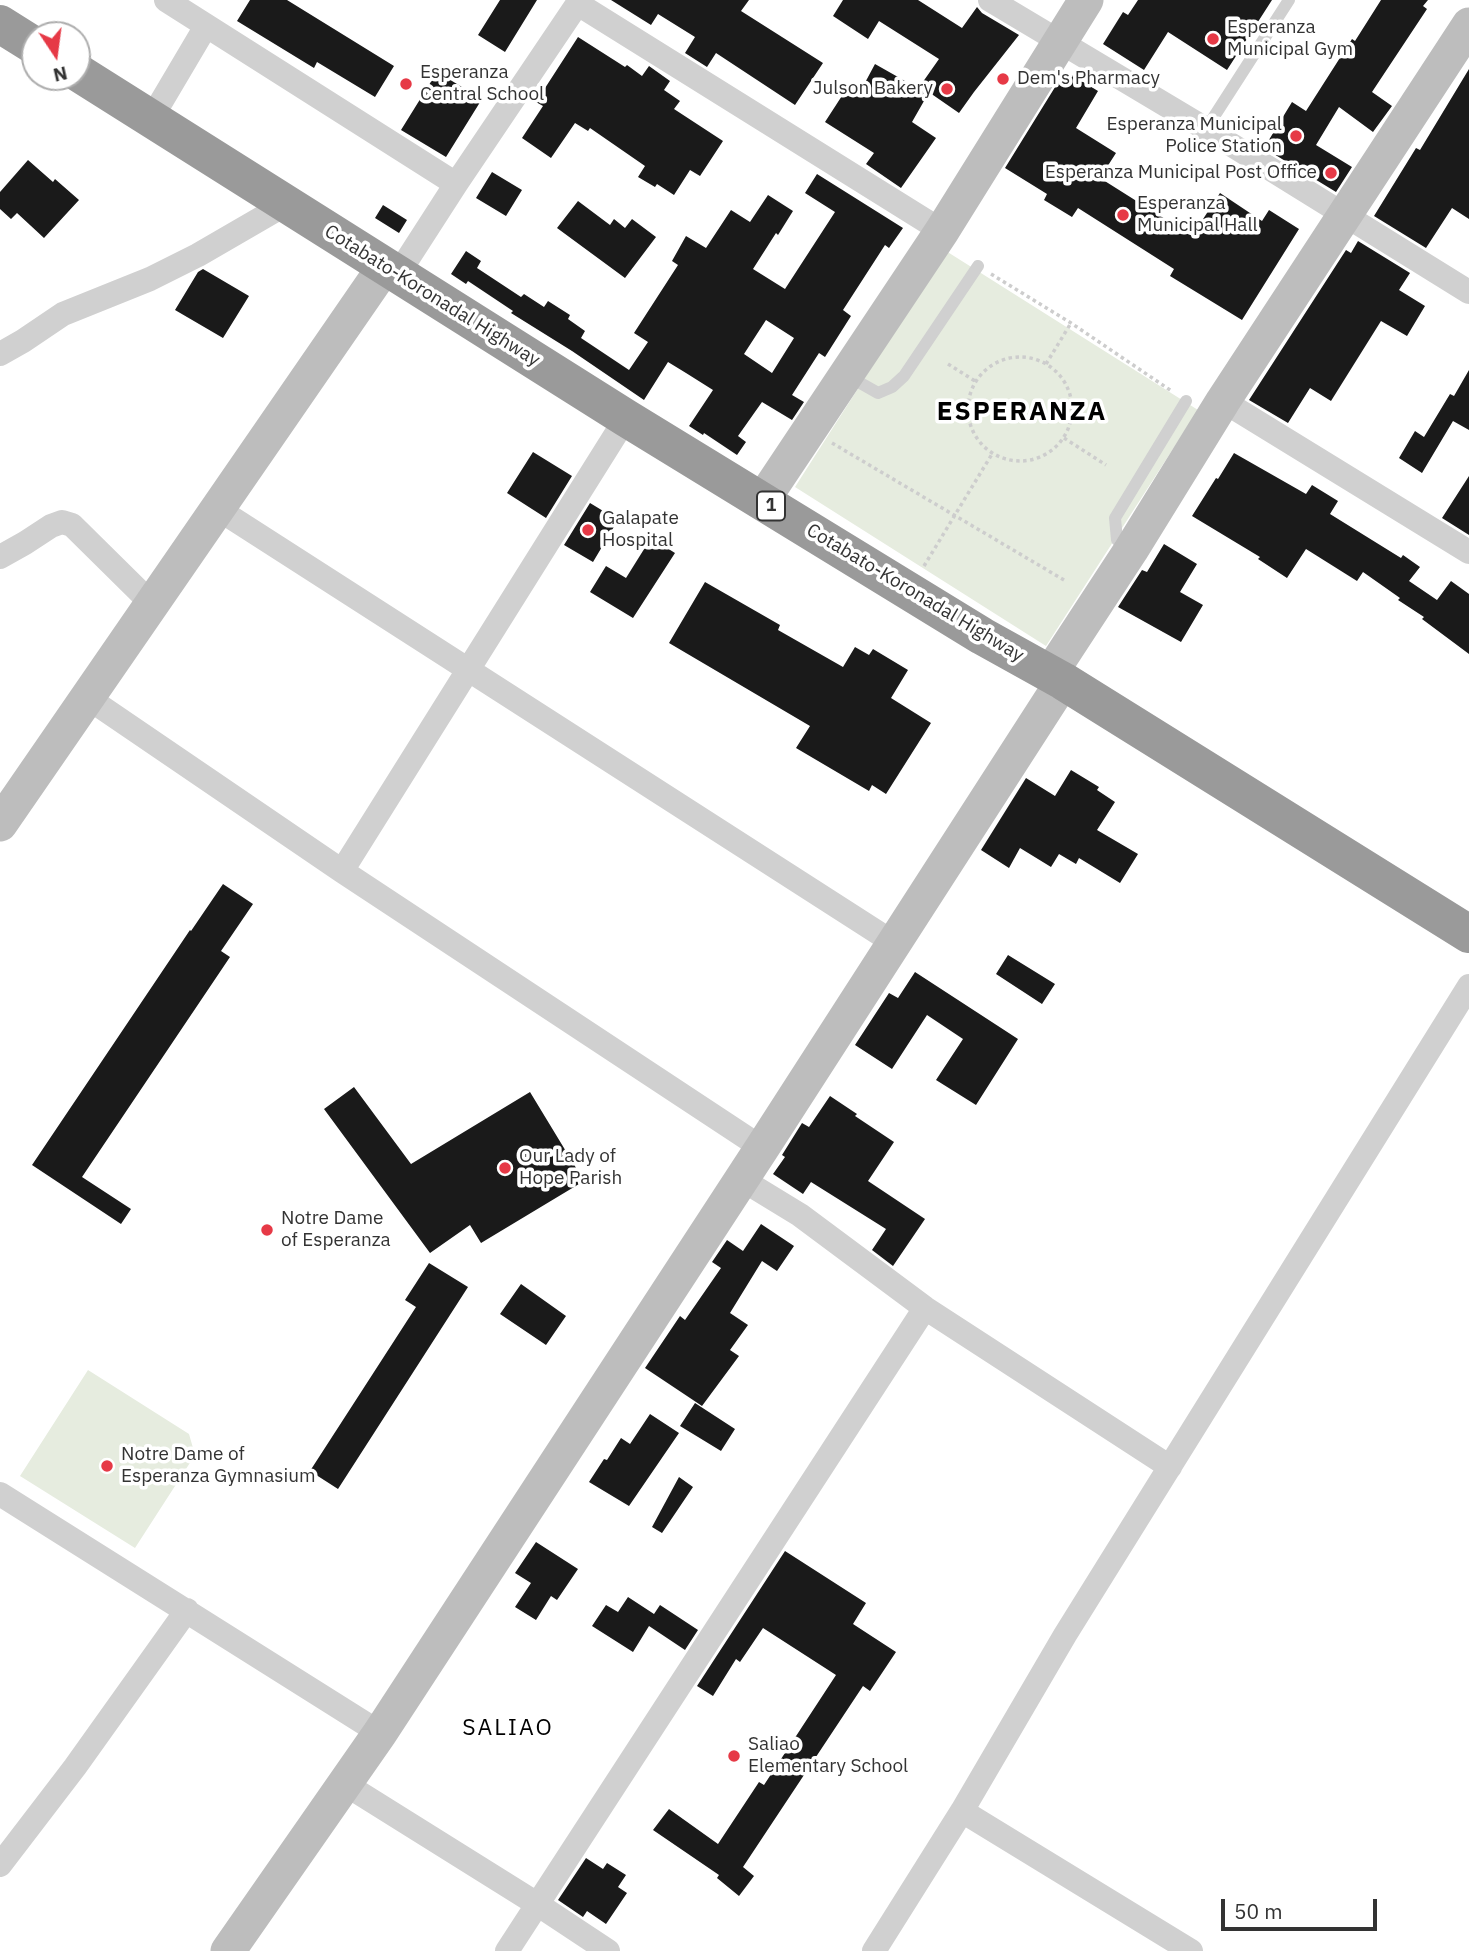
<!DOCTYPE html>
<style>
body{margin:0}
#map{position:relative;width:1469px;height:1951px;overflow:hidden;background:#fff;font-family:"IBM Plex Sans",sans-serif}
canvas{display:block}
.north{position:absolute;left:21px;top:21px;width:70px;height:70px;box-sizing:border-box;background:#fff;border:2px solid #adadad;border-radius:50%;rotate:167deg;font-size:19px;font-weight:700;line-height:28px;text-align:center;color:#333}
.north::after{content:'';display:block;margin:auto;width:24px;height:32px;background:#e63946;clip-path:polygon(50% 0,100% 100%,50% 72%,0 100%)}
.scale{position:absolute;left:1221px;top:1899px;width:156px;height:32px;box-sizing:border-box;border:4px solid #333;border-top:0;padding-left:9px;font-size:21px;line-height:24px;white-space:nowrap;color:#333;-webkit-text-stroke:5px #fff;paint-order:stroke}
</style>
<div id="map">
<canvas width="1469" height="1951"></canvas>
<div class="north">N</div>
<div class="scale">50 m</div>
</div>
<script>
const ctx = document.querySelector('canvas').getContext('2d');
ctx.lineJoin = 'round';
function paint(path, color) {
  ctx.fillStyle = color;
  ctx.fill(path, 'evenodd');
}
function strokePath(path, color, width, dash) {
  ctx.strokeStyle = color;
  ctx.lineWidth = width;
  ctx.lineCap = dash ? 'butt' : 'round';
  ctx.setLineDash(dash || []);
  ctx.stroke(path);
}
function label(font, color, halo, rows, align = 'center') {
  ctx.font = font + ' "IBM Plex Sans",sans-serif';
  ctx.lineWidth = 7;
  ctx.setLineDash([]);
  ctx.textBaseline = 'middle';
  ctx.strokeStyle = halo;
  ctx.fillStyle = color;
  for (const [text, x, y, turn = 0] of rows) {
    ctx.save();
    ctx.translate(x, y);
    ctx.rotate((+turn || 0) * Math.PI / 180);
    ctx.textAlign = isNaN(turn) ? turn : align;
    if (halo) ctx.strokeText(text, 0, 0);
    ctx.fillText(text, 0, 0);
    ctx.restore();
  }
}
paint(new Path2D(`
 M 946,251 L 1198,410 L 1046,646 L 795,487 Z
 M 88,1370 L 189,1434 L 195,1455 L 135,1548 L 20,1476 Z`), '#e6ecdf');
paint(new Path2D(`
 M 250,0 L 287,0 L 394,66 L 375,97 L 317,62 L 314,68 L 237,21 Z
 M 500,0 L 537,0 L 505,52 L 478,35 Z
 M 611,0 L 749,0 L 741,11 L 823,63 L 795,105 L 716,53 L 707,67 L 685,53 L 695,37 L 658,14 L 651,25 Z
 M 843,0 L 918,0 L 962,28 L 977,7 L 982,13 L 1019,35 L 974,92 L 959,113 L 920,86 L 939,59 L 879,21 L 868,39 L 833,16 Z
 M 1138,0 L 1272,0 L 1227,70 L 1168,32 L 1144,70 L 1103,44 L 1123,12 L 1128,15 Z
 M 1381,0 L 1428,0 L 1423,6 L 1427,9 L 1372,92 L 1392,106 L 1373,132 L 1339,107 L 1316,145 L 1352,167 L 1336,192 L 1264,148 L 1292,102 L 1306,111 L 1352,39 L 1355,41 Z
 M 578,37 L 625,67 L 627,65 L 642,76 L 649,66 L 670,81 L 664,90 L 680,101 L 674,109 L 723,141 L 700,176 L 690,170 L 674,195 L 657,184 L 655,187 L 638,177 L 645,166 L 590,128 L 588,131 L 575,123 L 551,158 L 522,138 L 543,106 L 536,102 Z
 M 875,64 L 928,94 L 912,122 L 936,138 L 901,188 L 866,164 L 874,153 L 825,122 L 849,85 L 860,92 Z
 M 1469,69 L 1469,219 L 1452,208 L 1426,248 L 1374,216 L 1416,148 L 1420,150 Z
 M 1065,71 L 1098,91 L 1076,128 L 1116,153 L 1100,178 L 1192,236 L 1220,193 L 1262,221 L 1269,210 L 1299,229 L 1242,320 L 1170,276 L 1174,269 L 1078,208 L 1072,217 L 1044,200 L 1047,194 L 1005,168 Z
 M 437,72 L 482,99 L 446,157 L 401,130 Z
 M 28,160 L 53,182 L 55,179 L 79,200 L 44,238 L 17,213 L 11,219 L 0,209 L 0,192 Z
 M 492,172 L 522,190 L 506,216 L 476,198 Z
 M 817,174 L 903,228 L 889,248 L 885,245 L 843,310 L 851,316 L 825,357 L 819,353 L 792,395 L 804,402 L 792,420 L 762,402 L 738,436 L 746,442 L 737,455 L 704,433 L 703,435 L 689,426 L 713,390 L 686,373 L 668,362 L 644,400 L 572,351 L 511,313 L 513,311 L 468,281 L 466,284 L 451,274 L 466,251 L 481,261 L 477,268 L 521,297 L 524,294 L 544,307 L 548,301 L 570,315 L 568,319 L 585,331 L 581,338 L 629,370 L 648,342 L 634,333 L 678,265 L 672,261 L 686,236 L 706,248 L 731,210 L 750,222 L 768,195 L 793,211 L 778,235 L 776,233 L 753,269 L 785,289 L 835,212 L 805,193 ZM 766,320 L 794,338 L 772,373 L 744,354 Z
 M 578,201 L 610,225 L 614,219 L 625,228 L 632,219 L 656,237 L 625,278 L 557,228 Z
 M 383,205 L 407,220 L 399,233 L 375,218 Z
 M 1358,241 L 1410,273 L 1399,290 L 1425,306 L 1407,336 L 1381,321 L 1331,401 L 1310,388 L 1288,423 L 1249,400 L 1346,250 L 1351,253 Z
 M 203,269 L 249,296 L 223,338 L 175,310 L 198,272 Z
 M 1469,370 L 1469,430 L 1453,421 L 1422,473 L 1399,458 L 1415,431 L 1424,437 L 1450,394 L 1454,396 Z
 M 533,452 L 572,476 L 546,518 L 507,493 Z
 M 1234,453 L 1306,494 L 1312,485 L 1338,501 L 1330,514 L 1401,558 L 1403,555 L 1420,567 L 1409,581 L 1437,600 L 1451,581 L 1469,594 L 1469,654 L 1422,619 L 1424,617 L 1398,600 L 1400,598 L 1363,572 L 1357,581 L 1306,549 L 1287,578 L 1258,559 L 1260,557 L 1192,516 L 1216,478 L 1218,479 Z
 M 1469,476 L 1469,535 L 1442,518 Z
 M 590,503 L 618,520 L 593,562 L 564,545 Z
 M 651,538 L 675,553 L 633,618 L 590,592 L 606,566 L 626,578 Z
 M 1164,544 L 1197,564 L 1180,592 L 1203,605 L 1181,642 L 1118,607 L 1142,570 L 1147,572 Z
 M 705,582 L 780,625 L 778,630 L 843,667 L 855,647 L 869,655 L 873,649 L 908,670 L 891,698 L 931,723 L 886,794 L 872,785 L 869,791 L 796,748 L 810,726 L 669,643 Z
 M 1071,770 L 1099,787 L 1097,790 L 1115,802 L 1097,830 L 1138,854 L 1120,883 L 1079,858 L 1076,864 L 1059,854 L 1051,867 L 1020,848 L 1009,868 L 981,850 L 1026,778 L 1055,796 Z
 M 223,884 L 253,904 L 221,951 L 230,957 L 82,1177 L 131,1209 L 121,1224 L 32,1165 L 190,930 L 191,931 Z
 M 1008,955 L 1055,984 L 1042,1004 L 996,974 Z
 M 915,972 L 1018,1039 L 976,1105 L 936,1080 L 963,1039 L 927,1015 L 892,1069 L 855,1045 L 889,993 L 898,998 Z
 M 354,1087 L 411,1164 L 530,1092 L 584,1181 L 481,1243 L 470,1225 L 430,1253 L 324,1109 Z
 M 830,1096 L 857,1114 L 855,1116 L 894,1142 L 868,1181 L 925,1219 L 893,1266 L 872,1250 L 886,1229 L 811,1182 L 803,1194 L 773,1174 L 785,1157 L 782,1155 L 802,1123 L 809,1127 Z
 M 761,1224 L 794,1246 L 777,1271 L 762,1261 L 730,1313 L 748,1325 L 730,1350 L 739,1356 L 702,1406 L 645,1368 L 680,1316 L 685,1320 L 721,1268 L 712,1262 L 727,1240 L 743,1251 Z
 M 429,1263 L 468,1287 L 338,1489 L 310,1471 L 416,1307 L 405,1300 Z
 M 521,1284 L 566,1316 L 546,1345 L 500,1314 Z
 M 695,1403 L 735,1429 L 721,1451 L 680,1426 Z
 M 650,1414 L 679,1433 L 629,1506 L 589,1482 L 604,1459 L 607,1460 L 621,1438 L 630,1444 Z
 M 679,1477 L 693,1487 L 662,1533 L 652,1527 Z
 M 536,1542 L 578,1569 L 557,1600 L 551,1596 L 536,1620 L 515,1607 L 531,1583 L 515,1573 Z
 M 785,1551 L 866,1603 L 853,1624 L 896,1652 L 870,1691 L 863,1686 L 743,1867 L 754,1876 L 739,1896 L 717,1878 L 719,1875 L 653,1830 L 669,1809 L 718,1844 L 759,1782 L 764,1785 L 836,1675 L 763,1628 L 740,1662 L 736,1659 L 713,1696 L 697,1686 Z
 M 628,1597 L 654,1614 L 660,1605 L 698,1630 L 685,1650 L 649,1626 L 633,1652 L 592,1626 L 606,1605 L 618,1612 Z
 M 586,1858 L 603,1869 L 607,1863 L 626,1875 L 618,1887 L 627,1893 L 606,1924 L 587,1911 L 583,1917 L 558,1900 Z`), '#1a1a1a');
strokePath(new Path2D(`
 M 991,274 L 1071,323 L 1173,392
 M968 409a52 52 0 1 1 104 0a52 52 0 1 1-104 0Z
 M 948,364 L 975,381
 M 1046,364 L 1071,323
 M 1064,438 L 1106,465
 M 832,443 L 1064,580
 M 924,566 L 992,454`), '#cdcdcd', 3.5, [3.5, 3.5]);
strokePath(new Path2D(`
 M 1206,129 L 1289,0
 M 848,376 L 878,393 L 892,387 L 904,376 L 978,266
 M 1128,548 L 1117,540 L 1115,518 L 1186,401`), '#d0d0d0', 12);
strokePath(new Path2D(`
 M 166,0 L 456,184
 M 990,0 L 1206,129 L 1469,292
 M 578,4 L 942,231
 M 151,119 L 206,26
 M 398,274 L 456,184 L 580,0
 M 0,354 L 23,341 L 63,314 L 150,279 L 198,255 L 286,204
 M 1223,401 L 1469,552
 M 218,509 L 894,943
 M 0,557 L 25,543 L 51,526 L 62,522 L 72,525 L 152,604
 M 88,698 L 342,871 L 762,1148
 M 342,871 L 626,418
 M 741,1179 L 800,1215 L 925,1308 L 1170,1467
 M 0,1494 L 380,1733
 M 345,1784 L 537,1904 L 608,1951
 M 962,1811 L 1191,1951
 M 0,1865 L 75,1767 L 187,1610
 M 507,1951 L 925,1308
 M 874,1951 L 962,1811 L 1065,1635 L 1469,986`), '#d0d0d0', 24);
strokePath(new Path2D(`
 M 762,501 L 942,231 L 1086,0
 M 1050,674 L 1131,550 L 1223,401 L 1469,25
 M 0,824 L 385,266
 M 228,1951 L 380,1733 L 762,1148 L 1063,681`), '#bdbdbd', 35);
strokePath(new Path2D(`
 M 0,24 L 35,46
 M 77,72 L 626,418 L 982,636 L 1063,681 L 1469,934`), '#9a9a9a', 38);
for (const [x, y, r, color] of [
 [1213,39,7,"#e63946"],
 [1003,79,7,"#e63946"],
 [406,84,7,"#e63946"],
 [947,89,7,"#e63946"],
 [1296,136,7,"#e63946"],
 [1331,173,7,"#e63946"],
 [1123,215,7,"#e63946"],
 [588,530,7,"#e63946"],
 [505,1168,7,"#e63946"],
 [267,1230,7,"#e63946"],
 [107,1466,7,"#e63946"],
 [734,1756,7,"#e63946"]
]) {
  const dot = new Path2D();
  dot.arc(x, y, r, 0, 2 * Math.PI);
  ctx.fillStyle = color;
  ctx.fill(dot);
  strokePath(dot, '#fff', 2.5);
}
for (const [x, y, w] of [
 [771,506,28]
]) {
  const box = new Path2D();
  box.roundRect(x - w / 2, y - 14.5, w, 29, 5);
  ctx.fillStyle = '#fff';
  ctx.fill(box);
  strokePath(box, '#333', 2);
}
label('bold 18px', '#333', null, [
 ["1",771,506]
]);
label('19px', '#333', '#fff', [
 ["Esperanza",1227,28],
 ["Municipal Gym",1227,50],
 ["Esperanza",420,73],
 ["Central School",420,95],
 ["Dem's Pharmacy",1017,79],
 ["Julson Bakery",933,89,"right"],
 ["Esperanza Municipal",1282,125,"right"],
 ["Police Station",1282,147,"right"],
 ["Esperanza Municipal Post Office",1317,173,"right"],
 ["Esperanza",1137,204],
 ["Municipal Hall",1137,226],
 ["Galapate",602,519],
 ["Hospital",602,541],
 ["Our Lady of",519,1157],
 ["Hope Parish",519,1179],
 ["Notre Dame",281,1219],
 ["of Esperanza",281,1241],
 ["Notre Dame of",121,1455],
 ["Esperanza Gymnasium",121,1477],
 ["Saliao",748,1745],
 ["Elementary School",748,1767]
], 'left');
label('19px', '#333', '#fff', [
 ["Cotabato-Koronadal Highway",432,296,32],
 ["Cotabato-Koronadal Highway",915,593,31]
]);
ctx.letterSpacing = '2px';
label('23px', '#000', '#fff', [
 ["SALIAO",508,1728]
]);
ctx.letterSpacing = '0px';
ctx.letterSpacing = '2px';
label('bold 26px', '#000', '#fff', [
 ["ESPERANZA",1022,412]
]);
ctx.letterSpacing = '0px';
</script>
